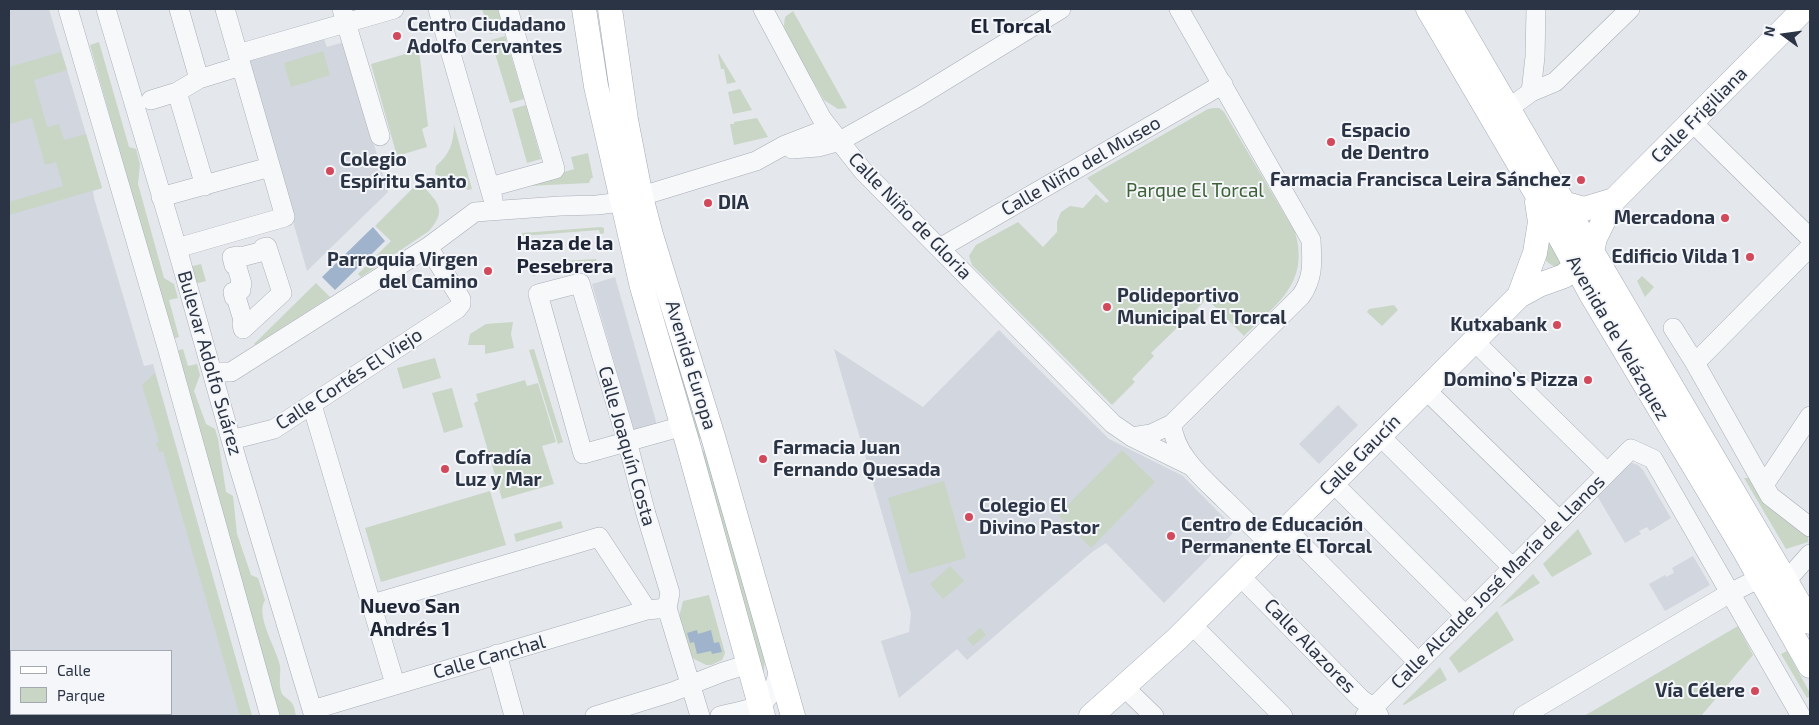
<!DOCTYPE html>
<meta charset="utf-8">
<style>
body{margin:0}
#map{position:relative;width:1819px;height:725px;overflow:hidden;background:#e4e7ec;font-family:"Exo 2",sans-serif}
canvas{display:block}
.frame{position:absolute;inset:0;border:10px solid #2b3445;pointer-events:none}
.legend{position:absolute;left:10px;top:650px;width:162px;height:65px;box-sizing:border-box;background:#f4f6f9;border:1px solid #a4a8b1;margin:0;padding:6px 9px;list-style:none;font-size:15px;color:#2b3445}
.legend li{display:flex;align-items:center;gap:10px;height:25px}
.legend b{width:25px;border:1px solid #a4a8b1}
.north{position:absolute;left:1759px;top:10px;width:50px;height:50px;-webkit-text-stroke:4px #f4f6f9;paint-order:stroke;rotate:284deg;font-size:14px;font-weight:700;line-height:20px;text-align:center;color:#2b3445}
.north::after{content:'';display:block;margin:auto;width:18px;height:22px;background:#2b3445;clip-path:polygon(50% 0,100% 100%,50% 72%,0 100%)}
</style>
<div id="map">
<canvas width="1819" height="725"></canvas>
<div class="frame"></div>
<ul class="legend">
<li><b style="height:6px;background:#fff"></b>Calle</li>
<li><b style="height:14px;background:#c9d6c5"></b>Parque</li>
</ul>
<div class="north">N</div>
</div>
<script>
const ctx = document.querySelector('canvas').getContext('2d');
ctx.lineJoin = 'round';
function paint(path, color) {
  ctx.fillStyle = color;
  ctx.fill(path, 'evenodd');
}
function strokePath(path, color, width, dash) {
  ctx.strokeStyle = color;
  ctx.lineWidth = width;
  ctx.lineCap = dash ? 'butt' : 'round';
  ctx.setLineDash(dash || []);
  ctx.stroke(path);
}
function label(font, color, halo, rows, align = 'center') {
  ctx.font = font + ' "Exo 2",sans-serif';
  ctx.lineWidth = 4;
  ctx.setLineDash([]);
  ctx.textBaseline = 'middle';
  ctx.strokeStyle = halo;
  ctx.fillStyle = color;
  for (const [text, x, y, turn = 0] of rows) {
    ctx.save();
    ctx.translate(x, y);
    ctx.rotate((+turn || 0) * Math.PI / 180);
    ctx.textAlign = isNaN(turn) ? turn : align;
    if (halo) ctx.strokeText(text, 0, 0);
    ctx.fillText(text, 0, 0);
    ctx.restore();
  }
}
paint(new Path2D(`
 M 9,9 L 49,9 L 102,188 L 93,191 L 94,198 L 144,366 L 153,364 L 252,716 L 9,716 ZM 11,651 L 171,651 L 171,714 L 11,714 Z
 M 323,36 L 327,47 L 344,42 L 388,192 L 307,271 L 247,59 Z
 M 615,277 L 657,425 L 634,432 L 592,284 Z
 M 999,330 L 1109,439 L 1183,476 L 1236,530 L 1164,603 L 1106,543 L 1092,552 L 967,660 L 957,649 L 899,698 L 881,641 L 909,632 L 911,613 L 834,349 L 923,407 Z
 M 1338,405 L 1358,425 L 1319,464 L 1299,444 Z
 M 1632,463 L 1638,465 L 1643,470 L 1671,518 L 1650,531 L 1647,527 L 1639,531 L 1641,534 L 1625,543 L 1596,494 L 1626,465 Z
 M 1693,556 L 1710,585 L 1665,611 L 1649,584 L 1665,575 L 1666,577 L 1674,573 L 1672,568 Z`), '#d2d6de');
paint(new Path2D(`
 M 482,9 L 498,9 L 504,30 L 490,34 Z
 M 793,11 L 847,108 L 838,109 L 824,100 L 785,33 L 784,25 L 785,17 Z
 M 505,36 L 524,99 L 510,103 L 491,40 Z
 M 99,42 L 129,147 L 136,149 L 140,164 L 138,184 L 164,278 L 174,284 L 178,298 L 169,300 L 179,337 L 172,339 L 90,45 Z
 M 419,50 L 428,126 L 422,129 L 427,147 L 397,156 L 371,64 Z
 M 323,51 L 330,75 L 291,87 L 284,63 Z
 M 61,52 L 67,70 L 34,80 L 47,127 L 59,124 L 64,140 L 86,134 L 102,188 L 9,215 L 9,202 L 63,186 L 56,162 L 45,165 L 32,118 L 9,124 L 9,67 Z
 M 718,54 L 719,54 L 736,82 L 727,84 L 724,69 L 721,69 Z
 M 740,89 L 752,110 L 733,114 L 728,92 Z
 M 526,105 L 541,159 L 527,163 L 512,109 Z
 M 1214,108 L 1219,108 L 1224,112 L 1295,232 C 1310,284 1276,304 1244,336 L 1207,299 L 1151,353 L 1154,356 L 1132,379 L 1135,382 L 1112,405 L 972,265 L 969,256 L 976,245 L 1018,222 L 1043,247 L 1057,232 L 1057,222 L 1061,212 L 1070,206 L 1083,208 L 1096,194 L 1106,203 L 1109,201 L 1087,178 L 1208,109 Z
 M 757,118 L 768,137 L 734,145 L 730,124 L 734,124 L 734,122 Z
 M 454,125 L 472,189 L 468,190 L 435,174 L 436,166 C 449,155 454,143 454,125 Z
 M 588,153 L 593,178 L 591,178 L 589,183 L 528,186 L 529,183 L 574,169 L 571,157 Z
 M 419,182 C 436,201 449,208 429,231 L 361,277 L 358,274 L 391,241 L 375,226 Z
 M 601,227 L 604,228 L 604,233 L 600,234 L 599,230 L 522,236 L 522,233 Z
 M 1546,235 L 1564,265 L 1561,268 C 1539,263 1543,253 1546,235 Z
 M 596,259 L 599,268 L 588,272 L 584,261 L 533,276 L 532,263 Z
 M 201,264 L 206,281 L 194,284 L 189,267 Z
 M 1642,276 L 1654,287 L 1645,297 L 1637,281 Z
 M 316,283 L 330,297 L 255,345 L 254,344 Z
 M 1394,305 L 1398,310 L 1382,326 L 1367,312 L 1369,309 Z
 M 662,321 L 678,352 L 702,438 L 694,441 Z
 M 513,322 L 511,334 L 514,348 L 485,354 L 485,345 L 468,345 L 470,334 L 486,324 Z
 M 183,349 L 188,366 L 197,364 L 200,375 L 194,391 L 206,424 L 215,429 L 218,439 L 226,492 L 233,496 L 237,534 L 251,575 L 258,578 L 265,600 C 255,616 276,647 280,666 C 281,675 278,685 282,694 C 285,698 291,700 293,705 C 295,708 295,713 296,716 L 279,716 L 176,351 Z
 M 534,349 L 563,442 L 558,444 L 529,350 Z
 M 435,358 L 441,378 L 403,389 L 397,368 Z
 M 155,373 L 252,716 L 240,716 L 163,451 L 159,452 L 156,443 L 159,441 L 142,385 Z
 M 525,380 L 527,386 L 538,383 L 556,442 L 542,446 L 554,484 L 502,499 L 474,403 L 478,401 L 476,394 Z
 M 452,388 L 463,427 L 444,433 L 432,393 Z
 M 706,450 L 765,654 L 764,671 L 762,671 L 699,452 Z
 M 1122,450 L 1155,482 L 1091,548 L 1058,515 Z
 M 1744,478 L 1750,478 L 1765,505 L 1808,534 L 1808,542 L 1786,549 Z
 M 944,481 L 966,558 L 909,574 L 888,498 Z
 M 490,491 L 506,545 L 381,582 L 365,528 Z
 M 561,521 L 563,528 L 516,542 L 514,534 Z
 M 1578,529 L 1592,554 L 1552,577 L 1543,564 Z
 M 950,566 L 964,581 L 943,599 L 930,584 Z
 M 1533,574 L 1540,583 L 1499,608 Z
 M 709,595 L 725,653 L 722,660 L 711,665 L 706,665 L 694,659 L 691,656 L 679,617 L 683,601 Z
 M 1497,611 L 1514,640 L 1459,673 L 1449,658 Z
 M 1738,626 L 1753,655 L 1701,716 L 1584,716 Z
 M 980,628 L 986,635 L 973,646 L 967,639 Z
 M 1787,651 L 1810,693 L 1810,696 L 1807,698 L 1781,654 Z
 M 1440,667 L 1447,680 L 1404,705 L 1403,704 Z`), '#c9d6c5');
paint(new Path2D(`
 M 373,227 L 385,241 L 335,290 L 322,277 Z
 M 697,630 L 698,634 L 711,630 L 714,643 L 719,642 L 722,652 L 712,654 L 711,651 L 697,654 L 694,642 L 690,643 L 687,633 Z`), '#9fb4cc');
const minor = new Path2D(`
 M 68,9 L 167,347 L 270,716
 M 106,9 L 177,248 L 237,461 L 314,716
 M 179,9 L 199,79
 M 342,9 L 380,136
 M 438,9 L 493,199
 M 763,9 L 822,119 L 863,171 L 1113,424 L 1132,437 L 1191,466
 M 238,54 L 394,9
 M 177,92 L 205,186
 M 1531,92 L 1535,57 L 1536,9
 M 151,100 L 177,92 L 199,79 L 241,66
 M 1508,109 L 1531,92 L 1555,82 L 1630,9
 M 1692,122 L 1810,238
 M 792,149 L 818,147 L 840,141 L 918,97 L 1061,9
 M 490,187 L 555,169 L 508,9
 M 161,197 L 270,167
 M 267,247 L 282,293 L 243,329 L 242,324 L 244,323 L 236,297 L 234,297 L 233,292 L 241,290 L 240,284 L 242,284 L 236,264 L 234,265 L 232,257 L 237,256 L 237,258 L 264,251 L 263,248 Z
 M 177,248 L 285,217 L 225,9
 M 940,248 L 1223,84
 M 1673,328 L 1695,363 L 1770,496 L 1810,527
 M 1474,341 L 1607,472
 M 1695,363 L 1810,247
 M 213,372 L 231,372 L 428,247 L 475,212 L 560,206 L 597,205 L 622,202 L 756,161 L 785,145 L 829,128
 M 1426,390 L 1559,520
 M 312,405 L 395,684
 M 1172,424 C 1174,455 1204,479 1224,499 C 1240,514 1255,530 1271,545
 M 1380,436 L 1512,567
 M 1132,437 L 1151,434 L 1172,424 L 1301,296 C 1314,277 1312,262 1311,240 L 1179,9
 M 231,440 L 274,429 L 457,309 L 461,304 L 461,299 L 428,247
 M 1333,483 L 1465,615
 M 1764,485 L 1810,416
 M 1287,530 L 1418,662
 M 1240,576 L 1361,699 L 1374,708 L 1379,716
 M 1786,581 L 1810,554
 M 372,604 L 599,537 L 647,610
 M 667,608 L 670,593 L 646,514 L 627,441 L 580,283 L 538,294 L 583,454 L 683,426
 M 667,608 L 700,716
 M 1192,625 L 1283,716
 M 497,654 L 514,716
 M 1124,687 L 1154,716
 M 312,710 L 647,610 L 667,608
 M 595,716 L 672,692 L 723,672 L 749,664
 M 720,716 C 756,707 773,708 779,667
 M 1365,716 L 1631,449 L 1653,459 L 1801,716
 M 1523,716 L 1730,593 L 1760,578`);
const major = new Path2D(`
 M 584,9 L 596,86 L 642,287 L 689,448 L 763,716
 M 610,9 L 626,120 L 641,197 L 651,235 L 714,440 L 793,716
 M 1428,9 L 1536,193 L 1591,294 L 1743,548 L 1810,666
 M 1450,9 C 1569,214 1690,417 1810,622
 M 1563,203 L 1584,209 L 1614,200
 M 1592,251 L 1595,238 L 1614,200 L 1804,9
 M 1519,296 L 1535,253 L 1540,222 L 1537,202
 M 1091,716 L 1178,638 L 1519,296 L 1539,285 L 1564,276 L 1587,256`);
strokePath(minor, '#a9aeb7', 20);
strokePath(major, '#a3abb8', 25);
strokePath(minor, '#f7f8fa', 19);
strokePath(major, '#fff', 24);
for (const [x, y, r, color] of [
 [397,36,5,"#d1495b"],
 [1331,142,5,"#d1495b"],
 [330,171,5,"#d1495b"],
 [1581,180,5,"#d1495b"],
 [708,203,5,"#d1495b"],
 [1725,218,5,"#d1495b"],
 [1750,257,5,"#d1495b"],
 [488,271,5,"#d1495b"],
 [1107,307,5,"#d1495b"],
 [1557,325,5,"#d1495b"],
 [1588,380,5,"#d1495b"],
 [763,459,5,"#d1495b"],
 [445,469,5,"#d1495b"],
 [969,517,5,"#d1495b"],
 [1171,536,5,"#d1495b"],
 [1755,691,5,"#d1495b"]
]) {
  const dot = new Path2D();
  dot.arc(x, y, r, 0, 2 * Math.PI);
  ctx.fillStyle = color;
  ctx.fill(dot);
  strokePath(dot, '#f4f6f9', 2);
}
label('bold 19px', '#2b3445', '#f4f6f9', [
 ["Centro Ciudadano",407,25],
 ["Adolfo Cervantes",407,47],
 ["Espacio",1341,131],
 ["de Dentro",1341,153],
 ["Colegio",340,160],
 ["Espíritu Santo",340,182],
 ["Farmacia Francisca Leira Sánchez",1571,180,"right"],
 ["DIA",718,203],
 ["Mercadona",1715,218,"right"],
 ["Edificio Vilda 1",1740,257,"right"],
 ["Parroquia Virgen",478,260,"right"],
 ["del Camino",478,282,"right"],
 ["Polideportivo",1117,296],
 ["Municipal El Torcal",1117,318],
 ["Kutxabank",1547,325,"right"],
 ["Domino's Pizza",1578,380,"right"],
 ["Farmacia Juan",773,448],
 ["Fernando Quesada",773,470],
 ["Cofradía",455,458],
 ["Luz y Mar",455,480],
 ["Colegio El",979,506],
 ["Divino Pastor",979,528],
 ["Centro de Educación",1181,525],
 ["Permanente El Torcal",1181,547],
 ["Vía Célere",1745,691,"right"]
], 'left');
label('19px', '#2b3445', '#f4f6f9', [
 ["Calle Frigiliana",1699,115,-45],
 ["Calle Niño del Museo",1081,166,-30],
 ["Calle Niño de Gloria",910,216,46],
 ["Avenida de Velázquez",1618,338,60],
 ["Bulevar Adolfo Suárez",210,363,74],
 ["Avenida Europa",691,365,73],
 ["Calle Cortés El Viejo",349,379,-33],
 ["Calle Joaquín Costa",627,446,74],
 ["Calle Gaucín",1360,455,-45],
 ["Calle Alcalde José María de Llanos",1498,582,-45],
 ["Calle Alazores",1310,646,46],
 ["Calle Canchal",489,657,-16]
]);
label('19px', '#3f6138', '#f4f6f9', [
 ["Parque El Torcal",1195,191]
]);
label('bold 20px', '#1d2536', '#f4f6f9', [
 ["El Torcal",1011,26],
 ["Haza de la",565,243],
 ["Pesebrera",565,266],
 ["Nuevo San",410,606],
 ["Andrés 1",410,629]
]);
</script>
